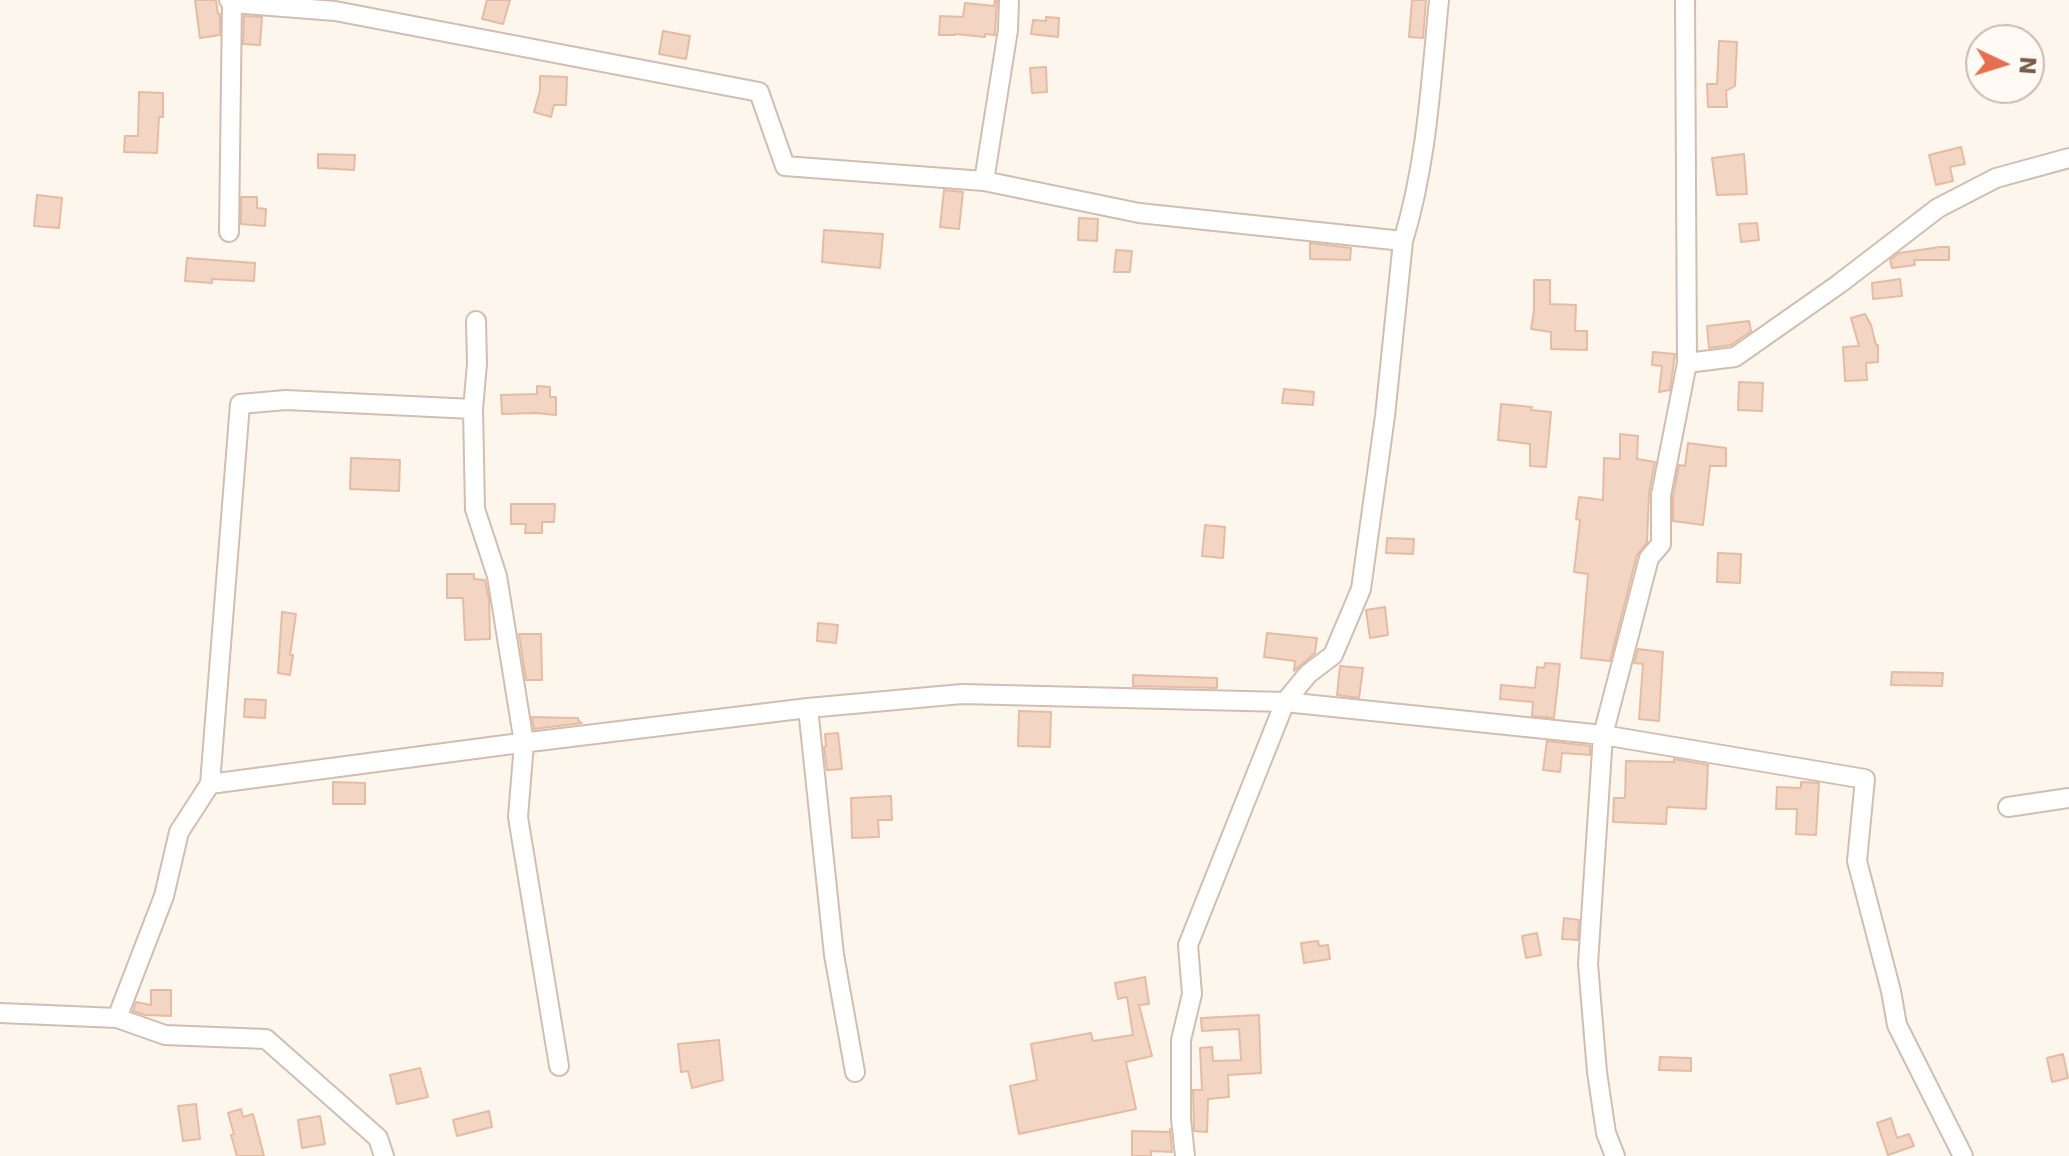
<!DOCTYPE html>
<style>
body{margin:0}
#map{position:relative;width:2069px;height:1156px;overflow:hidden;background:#fdf6ec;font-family:"DejaVu Sans",sans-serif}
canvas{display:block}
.north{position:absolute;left:1965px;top:24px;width:80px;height:80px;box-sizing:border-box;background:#fffaf3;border:2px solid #cabbb1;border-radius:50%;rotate:94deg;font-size:22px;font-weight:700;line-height:32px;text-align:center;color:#7a5c4d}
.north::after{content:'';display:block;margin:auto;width:28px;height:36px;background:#e76f51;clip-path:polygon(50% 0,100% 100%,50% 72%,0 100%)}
</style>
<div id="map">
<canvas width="2069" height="1156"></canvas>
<div class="north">N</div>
</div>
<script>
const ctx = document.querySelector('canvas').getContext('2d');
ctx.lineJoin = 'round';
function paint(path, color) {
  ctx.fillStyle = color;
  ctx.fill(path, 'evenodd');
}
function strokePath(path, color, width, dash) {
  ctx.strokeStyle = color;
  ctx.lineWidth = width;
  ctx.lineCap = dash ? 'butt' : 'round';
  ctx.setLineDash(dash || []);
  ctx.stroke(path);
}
const building = new Path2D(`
 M 195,0 L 216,0 L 218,14 L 220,14 L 220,35 L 200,38 Z
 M 487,0 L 510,0 L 503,24 L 482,19 Z
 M 995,0 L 997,0 L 995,35 L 985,34 L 985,37 L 955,34 L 955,35 L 939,35 L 940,16 L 963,17 L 965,3 L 994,6 Z
 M 1412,0 L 1426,0 L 1423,38 L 1409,37 Z
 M 244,16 L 262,17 L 260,45 L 243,44 Z
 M 1046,17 L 1059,18 L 1058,37 L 1031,34 L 1033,20 L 1046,21 Z
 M 663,31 L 690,36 L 686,59 L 659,54 Z
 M 1719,41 L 1737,42 L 1735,86 L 1726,91 L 1727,107 L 1708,107 L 1707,84 L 1717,84 Z
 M 1046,67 L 1047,92 L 1032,93 L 1030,68 Z
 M 540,76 L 567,77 L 566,105 L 554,105 L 551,117 L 534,112 L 540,91 Z
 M 139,92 L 163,93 L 163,117 L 159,117 L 157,153 L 124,152 L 125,136 L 138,136 Z
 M 1961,147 L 1965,164 L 1950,167 L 1953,181 L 1936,185 L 1929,155 Z
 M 318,154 L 355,155 L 354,170 L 318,168 Z
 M 1744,154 L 1747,194 L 1717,195 L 1712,158 Z
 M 944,190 L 963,192 L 959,229 L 940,227 Z
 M 37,195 L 62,198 L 59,228 L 34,226 Z
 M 241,197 L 257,197 L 257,208 L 266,209 L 265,226 L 241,224 Z
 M 1079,218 L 1098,219 L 1097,241 L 1078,240 Z
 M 1757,223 L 1759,240 L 1741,242 L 1739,224 Z
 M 824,230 L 883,234 L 880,268 L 822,262 Z
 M 1310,243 L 1351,248 L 1350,260 L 1310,259 Z
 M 1940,247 L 1949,247 L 1949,260 L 1914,260 L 1915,265 L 1892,268 L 1890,260 L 1899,253 Z
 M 1116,250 L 1132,251 L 1130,272 L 1114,272 Z
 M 187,258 L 255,263 L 254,281 L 212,279 L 212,283 L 185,281 Z
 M 1900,279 L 1902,296 L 1873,299 L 1872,283 Z
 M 1534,280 L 1550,280 L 1550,304 L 1576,305 L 1575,331 L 1587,331 L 1587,350 L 1551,349 L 1551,332 L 1531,329 L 1534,311 Z
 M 1865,314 L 1871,325 L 1876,345 L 1878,345 L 1878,362 L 1866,363 L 1867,380 L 1845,381 L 1843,347 L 1859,346 L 1851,318 Z
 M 1749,321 L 1751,331 L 1731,345 L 1709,348 L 1707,326 Z
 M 1653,352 L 1675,354 L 1670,390 L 1659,392 L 1662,366 L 1652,365 Z
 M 1739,382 L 1763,383 L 1762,411 L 1738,410 Z
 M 537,386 L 550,387 L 550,397 L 556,397 L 556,415 L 536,413 L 502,414 L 501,395 L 537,394 Z
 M 1284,389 L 1314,392 L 1313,405 L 1282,403 Z
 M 1501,404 L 1532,407 L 1531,410 L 1551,412 L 1546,467 L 1530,466 L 1530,444 L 1498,440 Z
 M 1620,434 L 1638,436 L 1637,459 L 1655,462 L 1649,493 L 1647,542 L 1637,555 L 1610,661 L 1581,658 L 1588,574 L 1574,572 L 1580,520 L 1576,519 L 1579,497 L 1603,500 L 1604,458 L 1620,459 Z
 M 1688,443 L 1726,448 L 1726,466 L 1710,466 L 1703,525 L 1673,521 L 1673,496 L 1679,465 L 1685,466 Z
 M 351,458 L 400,460 L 399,491 L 350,489 Z
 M 511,504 L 555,504 L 554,522 L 542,522 L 542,533 L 525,533 L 526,524 L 511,524 Z
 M 1205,525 L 1225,527 L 1223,558 L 1202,556 Z
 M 1387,538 L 1414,539 L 1413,554 L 1386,553 Z
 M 1718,553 L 1741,554 L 1740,583 L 1717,582 Z
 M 447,574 L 474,574 L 474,579 L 485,580 L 489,599 L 490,639 L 465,640 L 463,598 L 447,598 Z
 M 1385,607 L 1388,635 L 1370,638 L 1366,610 Z
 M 282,612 L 296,614 L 290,655 L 293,655 L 290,675 L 278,673 Z
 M 818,623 L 838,625 L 836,643 L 817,641 Z
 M 1267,633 L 1317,638 L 1315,653 L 1294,671 L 1295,661 L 1264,657 Z
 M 519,634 L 541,634 L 542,680 L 526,680 Z
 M 1638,649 L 1663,652 L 1659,721 L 1639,719 L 1643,664 L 1634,663 Z
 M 1545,663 L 1560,664 L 1554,718 L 1532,716 L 1533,702 L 1500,699 L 1501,685 L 1535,688 L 1537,667 L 1544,668 Z
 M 1340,666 L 1363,668 L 1359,698 L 1337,695 Z
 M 1892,672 L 1943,673 L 1942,686 L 1891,685 Z
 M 1133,675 L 1217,678 L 1217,688 L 1133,686 Z
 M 245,699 L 266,700 L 265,718 L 244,717 Z
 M 1019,711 L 1051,712 L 1050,747 L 1018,746 Z
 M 532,717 L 578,718 L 579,722 L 582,723 L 534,729 Z
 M 838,733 L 842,769 L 827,770 L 824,747 L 826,746 L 825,734 Z
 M 1547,741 L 1590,746 L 1590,755 L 1562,753 L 1560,772 L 1543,770 Z
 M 1674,759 L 1708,765 L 1706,809 L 1667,807 L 1666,824 L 1613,822 L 1614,798 L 1625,798 L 1626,761 L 1674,762 Z
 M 333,782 L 365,783 L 365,804 L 333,804 Z
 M 1801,782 L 1819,783 L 1816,835 L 1796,834 L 1797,809 L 1776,809 L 1777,787 L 1801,788 Z
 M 891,796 L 892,820 L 878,820 L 879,837 L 852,838 L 851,798 Z
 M 1564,918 L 1579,920 L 1578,940 L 1562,939 Z
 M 1537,933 L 1541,955 L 1526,958 L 1522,936 Z
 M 1318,941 L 1319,946 L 1328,945 L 1330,959 L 1304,963 L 1301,943 Z
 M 1145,977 L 1149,1004 L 1139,1005 L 1152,1056 L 1126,1062 L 1136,1109 L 1019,1134 L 1010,1086 L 1037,1080 L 1031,1044 L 1091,1033 L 1093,1041 L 1133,1035 L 1127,997 L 1118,999 L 1115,983 Z
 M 151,990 L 171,990 L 171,1016 L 145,1015 L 133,1011 L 136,1002 L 151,1005 Z
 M 1259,1015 L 1261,1073 L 1228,1075 L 1229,1097 L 1208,1099 L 1207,1132 L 1194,1131 L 1193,1090 L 1202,1090 L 1200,1048 L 1212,1047 L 1213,1061 L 1241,1060 L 1239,1029 L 1202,1031 L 1201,1018 Z
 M 719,1040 L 723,1080 L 692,1088 L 688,1071 L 681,1072 L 678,1044 Z
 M 2063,1054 L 2068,1078 L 2052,1082 L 2047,1058 Z
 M 1660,1057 L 1691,1058 L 1691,1071 L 1659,1070 Z
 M 420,1068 L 428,1097 L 397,1104 L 390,1075 Z
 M 196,1104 L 200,1139 L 183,1141 L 178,1106 Z
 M 241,1109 L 243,1117 L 253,1114 L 264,1156 L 237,1156 L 231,1135 L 234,1134 L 228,1113 Z
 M 489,1111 L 492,1127 L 457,1136 L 453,1120 Z
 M 320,1116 L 325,1144 L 302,1148 L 298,1120 Z
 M 1891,1118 L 1897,1138 L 1909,1134 L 1914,1146 L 1888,1155 L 1877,1123 Z
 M 1170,1129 L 1172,1152 L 1151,1151 L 1151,1156 L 1132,1156 L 1132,1131 L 1170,1132 Z`);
paint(building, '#f3d5c3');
strokePath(building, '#e6bba3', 2);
const minor = new Path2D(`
 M 1685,0 L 1687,363 L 1735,357 L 1839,284 L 1938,208 L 1996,178 L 2069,158
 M 232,3 L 335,11 L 759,92 L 785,166 L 984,181 L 1139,213 L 1403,241
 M 984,181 L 1008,30 L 1009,0
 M 229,232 L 232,3 L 229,0
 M 473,409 L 477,364 L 476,321
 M 808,708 L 834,955 L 855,1072
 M 210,784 L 240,404 L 286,400 L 473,409 L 475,509 L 497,576 L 524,743 L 518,817 L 559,1066
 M 2008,807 L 2069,798
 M 0,1013 L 117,1018 L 165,1035 L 266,1039 L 378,1138 L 384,1156
 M 117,1018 L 164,896 L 179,832 L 210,784 L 505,745 L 808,708 L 962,694 L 1285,702 L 1603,735 L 1865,779 L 1857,861 L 1891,991 L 1897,1025 L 1963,1156
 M 1185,1156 L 1181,1119 L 1181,1040 L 1192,994 L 1188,945 L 1285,702 L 1308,674 L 1333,655 L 1361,589 L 1385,416 L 1403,241 C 1427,163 1431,81 1439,0
 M 1615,1156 L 1606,1133 L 1597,1072 L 1588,964 L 1603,735 L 1649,558 L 1661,544 L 1661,495 L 1687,363`);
strokePath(minor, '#d1beb0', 22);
strokePath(minor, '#fff', 18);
</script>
